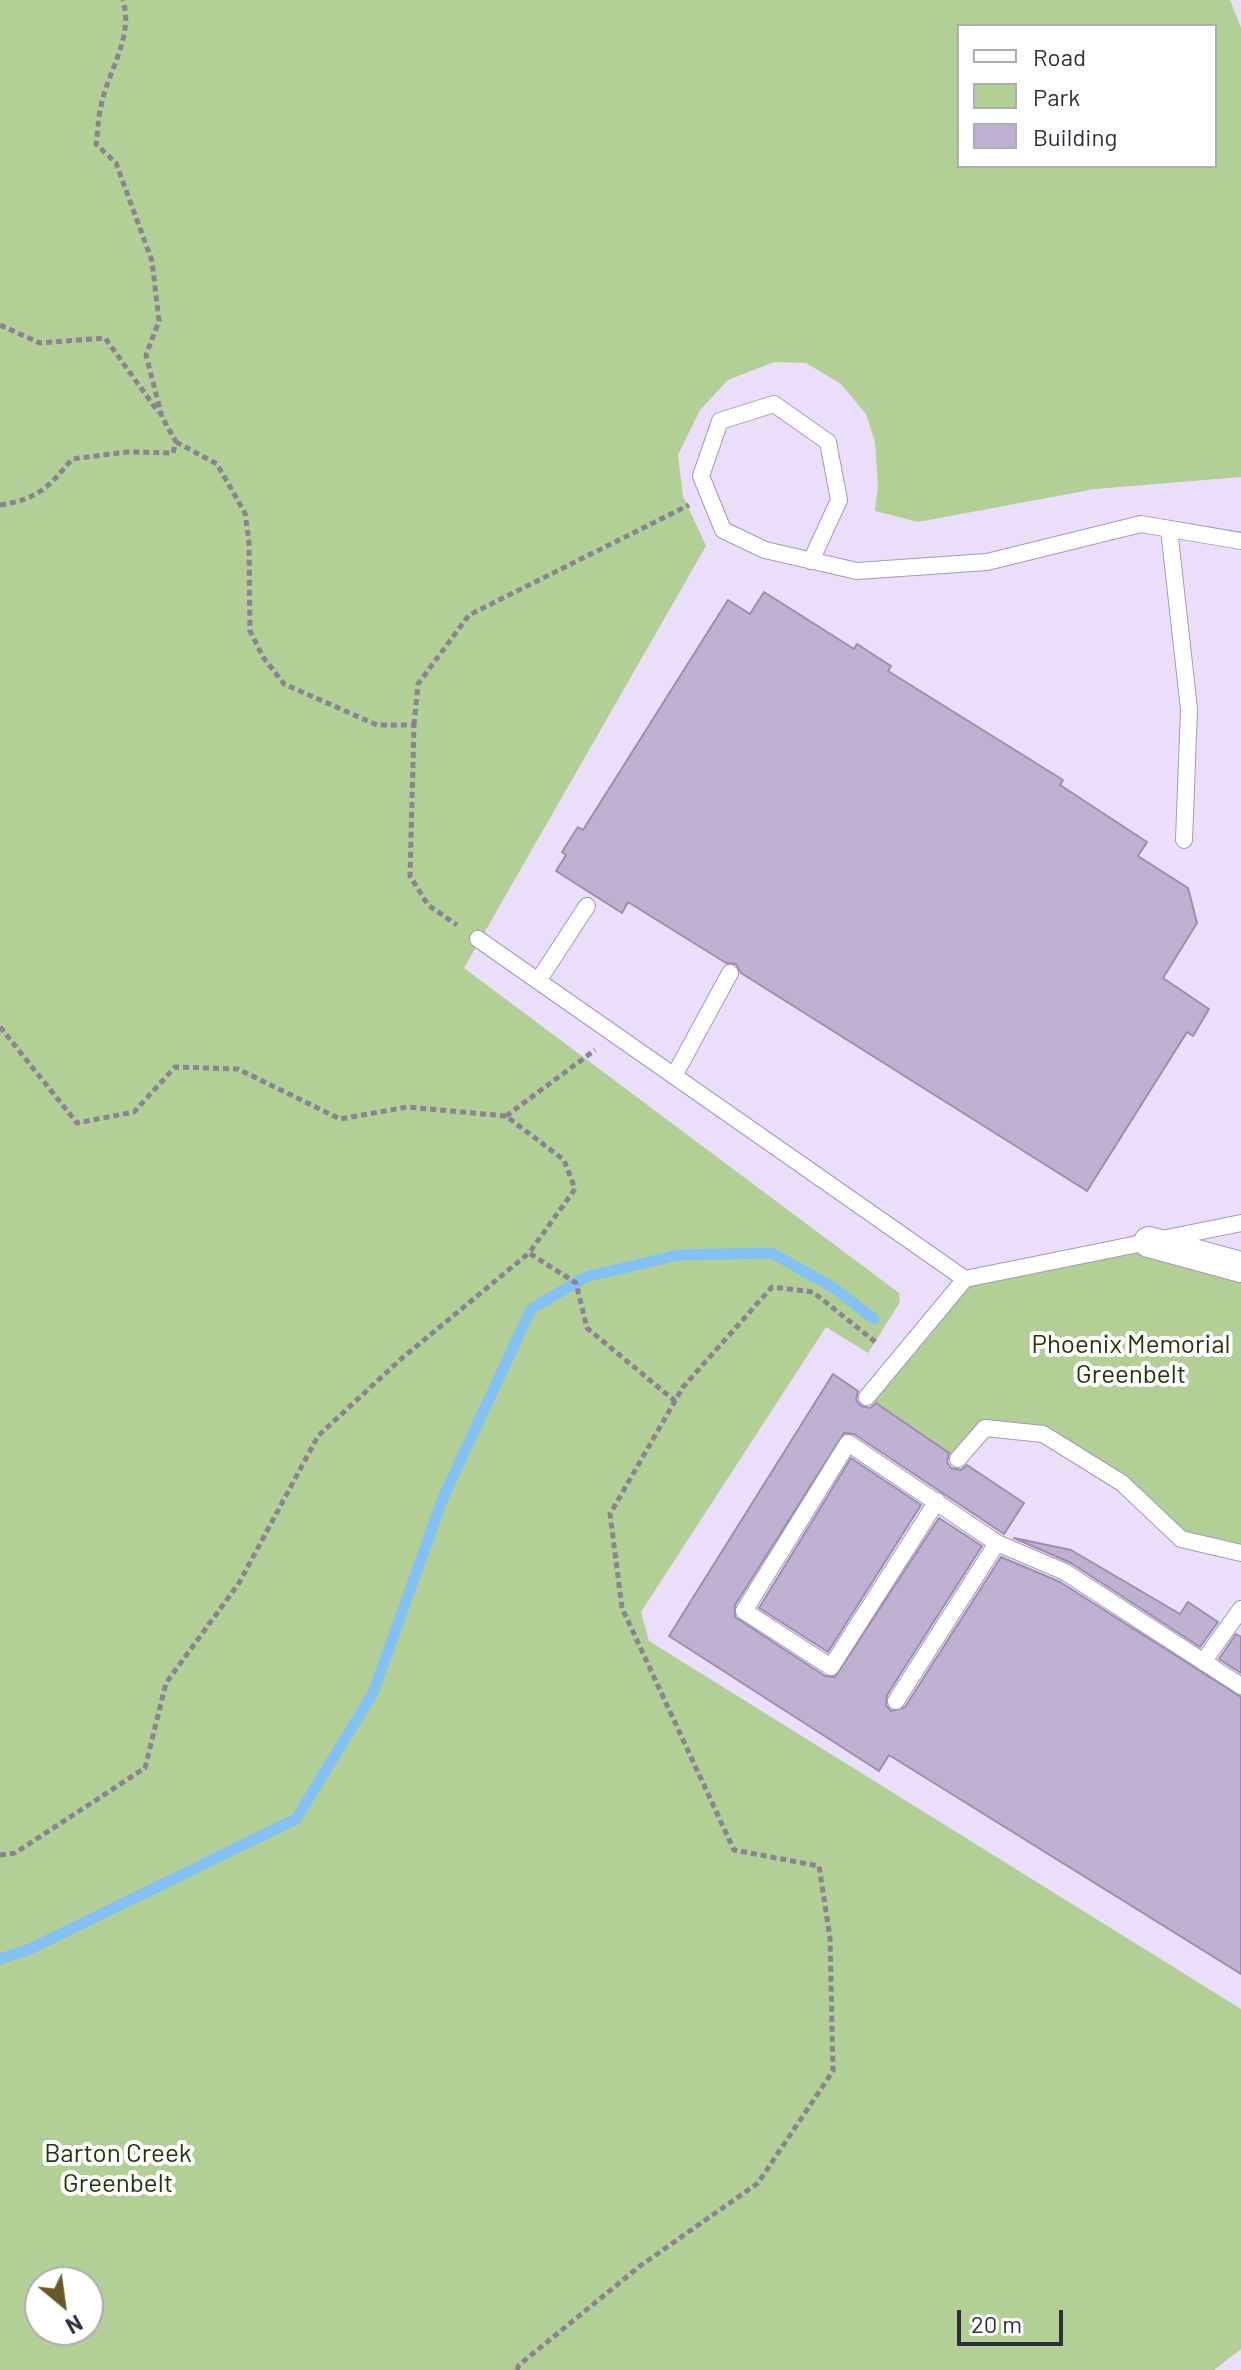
<!DOCTYPE html>
<style>
body{margin:0}
#map{position:relative;width:1241px;height:2370px;overflow:hidden;background:#ebdefa;font-family:Barlow,sans-serif}
canvas{display:block}
.legend{position:absolute;left:957px;top:24px;width:260px;height:144px;box-sizing:border-box;background:#fff;border:2px solid #aeabb1;margin:0;padding:10px 14px;list-style:none;font-size:24px;color:#342e3b}
.legend li{display:flex;align-items:center;gap:16px;height:40px}
.legend b{width:40px;border:2px solid #aeabb1}
.north{position:absolute;left:24px;top:2266px;width:80px;height:80px;box-sizing:border-box;background:#fff;border:2px solid #aeabb1;border-radius:50%;rotate:151deg;font-size:22px;font-weight:700;line-height:32px;text-align:center;color:#342e3b}
.north::after{content:'';display:block;margin:auto;width:28px;height:36px;background:#6a5826;clip-path:polygon(50% 0,100% 100%,50% 72%,0 100%)}
.scale{position:absolute;left:957px;top:2310px;width:106px;height:36px;box-sizing:border-box;border:4px solid #342e3b;border-top:0;padding-left:10px;font-size:24px;line-height:28px;white-space:nowrap;color:#342e3b;-webkit-text-stroke:6px #fff;paint-order:stroke}
</style>
<div id="map">
<canvas width="1241" height="2370"></canvas>
<ul class="legend">
<li><b style="height:10px;background:#fff"></b>Road</li>
<li><b style="height:22px;background:#b2cf96"></b>Park</li>
<li><b style="height:22px;background:#bfb0d1"></b>Building</li>
</ul>
<div class="north">N</div>
<div class="scale">20 m</div>
</div>
<script>
const ctx = document.querySelector('canvas').getContext('2d');
ctx.lineJoin = 'round';
function paint(path, color) {
  ctx.fillStyle = color;
  ctx.fill(path, 'evenodd');
}
function strokePath(path, color, width, dash) {
  ctx.strokeStyle = color;
  ctx.lineWidth = width;
  ctx.lineCap = dash ? 'butt' : 'round';
  ctx.setLineDash(dash || []);
  ctx.stroke(path);
}
function label(font, color, halo, rows, align = 'center') {
  ctx.font = font + ' Barlow,sans-serif';
  ctx.lineWidth = 8;
  ctx.setLineDash([]);
  ctx.textBaseline = 'middle';
  ctx.strokeStyle = halo;
  ctx.fillStyle = color;
  for (const [text, x, y, turn = 0] of rows) {
    ctx.save();
    ctx.translate(x, y);
    ctx.rotate((+turn || 0) * Math.PI / 180);
    ctx.textAlign = isNaN(turn) ? turn : align;
    if (halo) ctx.strokeText(text, 0, 0);
    ctx.fillText(text, 0, 0);
    ctx.restore();
  }
}
paint(new Path2D(`
 M 0,0 L 1230,0 L 1241,28 L 1241,477 L 1095,489 L 918,522 L 875,511 L 878,486 L 875,442 L 866,414 L 841,384 L 806,363 L 774,362 L 728,380 L 700,410 L 678,455 L 683,496 L 706,546 L 464,968 L 899,1293 L 900,1302 L 868,1353 L 826,1327 L 641,1612 L 649,1641 L 1241,2009 L 1241,2349 L 1214,2370 L 0,2370 ZM 959,26 L 1215,26 L 1215,166 L 959,166 ZM 40,2282 L 88,2282 L 88,2330 L 40,2330 Z
 M 1149,1242 L 1241,1267 L 1241,1553 L 1181,1539 L 1122,1483 L 1043,1434 L 985,1428 L 958,1459 L 867,1397 L 965,1279 Z`), '#b2cf96');
strokePath(new Path2D(`
 M 0,1959 L 30,1949 L 296,1819 L 373,1693 L 443,1498 L 531,1309 L 586,1277 L 678,1255 L 772,1253 L 834,1288 L 874,1319`), '#83c1f4', 11);
const building = new Path2D(`
 M 764,592 L 854,649 L 857,644 L 891,666 L 888,671 L 1063,780 L 1060,785 L 1147,842 L 1138,856 L 1188,888 L 1197,923 L 1163,978 L 1209,1009 L 1193,1036 L 1187,1032 L 1087,1191 L 741,973 L 736,964 L 726,963 L 628,902 L 622,913 L 556,871 L 566,855 L 562,852 L 578,827 L 583,830 L 728,600 L 750,614 Z
 M 833,1374 L 858,1391 L 856,1400 L 861,1406 L 870,1408 L 876,1403 L 949,1453 L 947,1462 L 951,1468 L 961,1470 L 967,1465 L 1024,1503 L 1004,1534 L 854,1434 L 844,1433 L 735,1605 L 735,1617 L 825,1676 L 835,1677 L 939,1518 L 982,1546 L 887,1695 L 886,1705 L 891,1711 L 905,1707 L 1001,1557 L 1060,1582 L 1241,1697 L 1241,1974 L 889,1755 L 879,1771 L 669,1636 Z
 M 851,1458 L 921,1505 L 828,1652 L 759,1608 Z
 M 1014,1538 L 1071,1550 L 1180,1614 L 1188,1602 L 1218,1622 L 1200,1647 L 1071,1563 Z
 M 1236,1634 L 1241,1637 L 1241,1673 L 1219,1659 Z`);
paint(building, '#bfb0d1');
strokePath(building, '#9d8dae', 2);
const service = new Path2D(`
 M 1169,529 L 1189,709 L 1184,840
 M 811,561 L 839,500 L 828,442 L 774,404 L 720,421 L 701,476 L 723,530 L 765,550 L 857,571 L 987,562 L 1141,524 L 1241,541
 M 478,939 L 965,1279
 M 538,981 L 587,906
 M 674,1076 L 730,973
 M 867,1397 L 965,1279 L 1241,1223
 M 958,1459 L 985,1428 L 1043,1434 L 1122,1483 L 1181,1539 L 1241,1553
 M 937,1501 L 831,1667 L 744,1611 L 848,1443 L 997,1543
 M 1203,1662 L 1241,1609
 M 896,1701 L 997,1543 L 1065,1572 L 1241,1686`);
const minor = new Path2D(`
 M 1149,1242 L 1241,1267`);
strokePath(service, '#a798b9', 18);
strokePath(minor, '#a798b9', 32);
strokePath(new Path2D(`
 M 0,325 L 40,343 L 105,338 L 159,413
 M 176,442 L 217,464 L 245,513 L 249,542 L 250,631 L 263,657 L 284,684 L 377,725 L 414,725 L 410,876 L 428,905 L 457,925
 M 0,505 C 38,499 48,488 72,459 L 128,452 L 173,453 L 176,442 L 162,417 L 146,355 L 159,321 L 152,261 L 116,163 L 96,144 C 98,132 98,118 101,106 C 108,70 134,38 123,0
 M 414,725 L 418,684 L 469,615 L 689,505
 M 0,1027 L 77,1123 L 134,1112 L 175,1067 L 238,1069 L 340,1119 L 407,1107 L 506,1116 L 564,1160 L 575,1189 L 529,1253 L 576,1283 L 587,1328 L 675,1401
 M 506,1116 L 595,1050
 M 0,1855 L 15,1853 L 145,1768 L 166,1683 L 239,1583 L 318,1436 L 401,1359 L 529,1253
 M 517,2370 L 519,2365 L 640,2266 L 758,2183 L 833,2071 L 830,1938 L 819,1866 L 734,1850 L 622,1608 L 610,1514 L 683,1387 L 772,1287 L 813,1292 L 878,1344`), '#8c8296', 5, [6, 4]);
strokePath(service, '#fff', 16);
strokePath(minor, '#fff', 30);
label('26px', '#223605', '#fff', [
 ["Phoenix Memorial",1131,1344],
 ["Greenbelt",1131,1374],
 ["Barton Creek",118,2153],
 ["Greenbelt",118,2183]
]);
</script>
